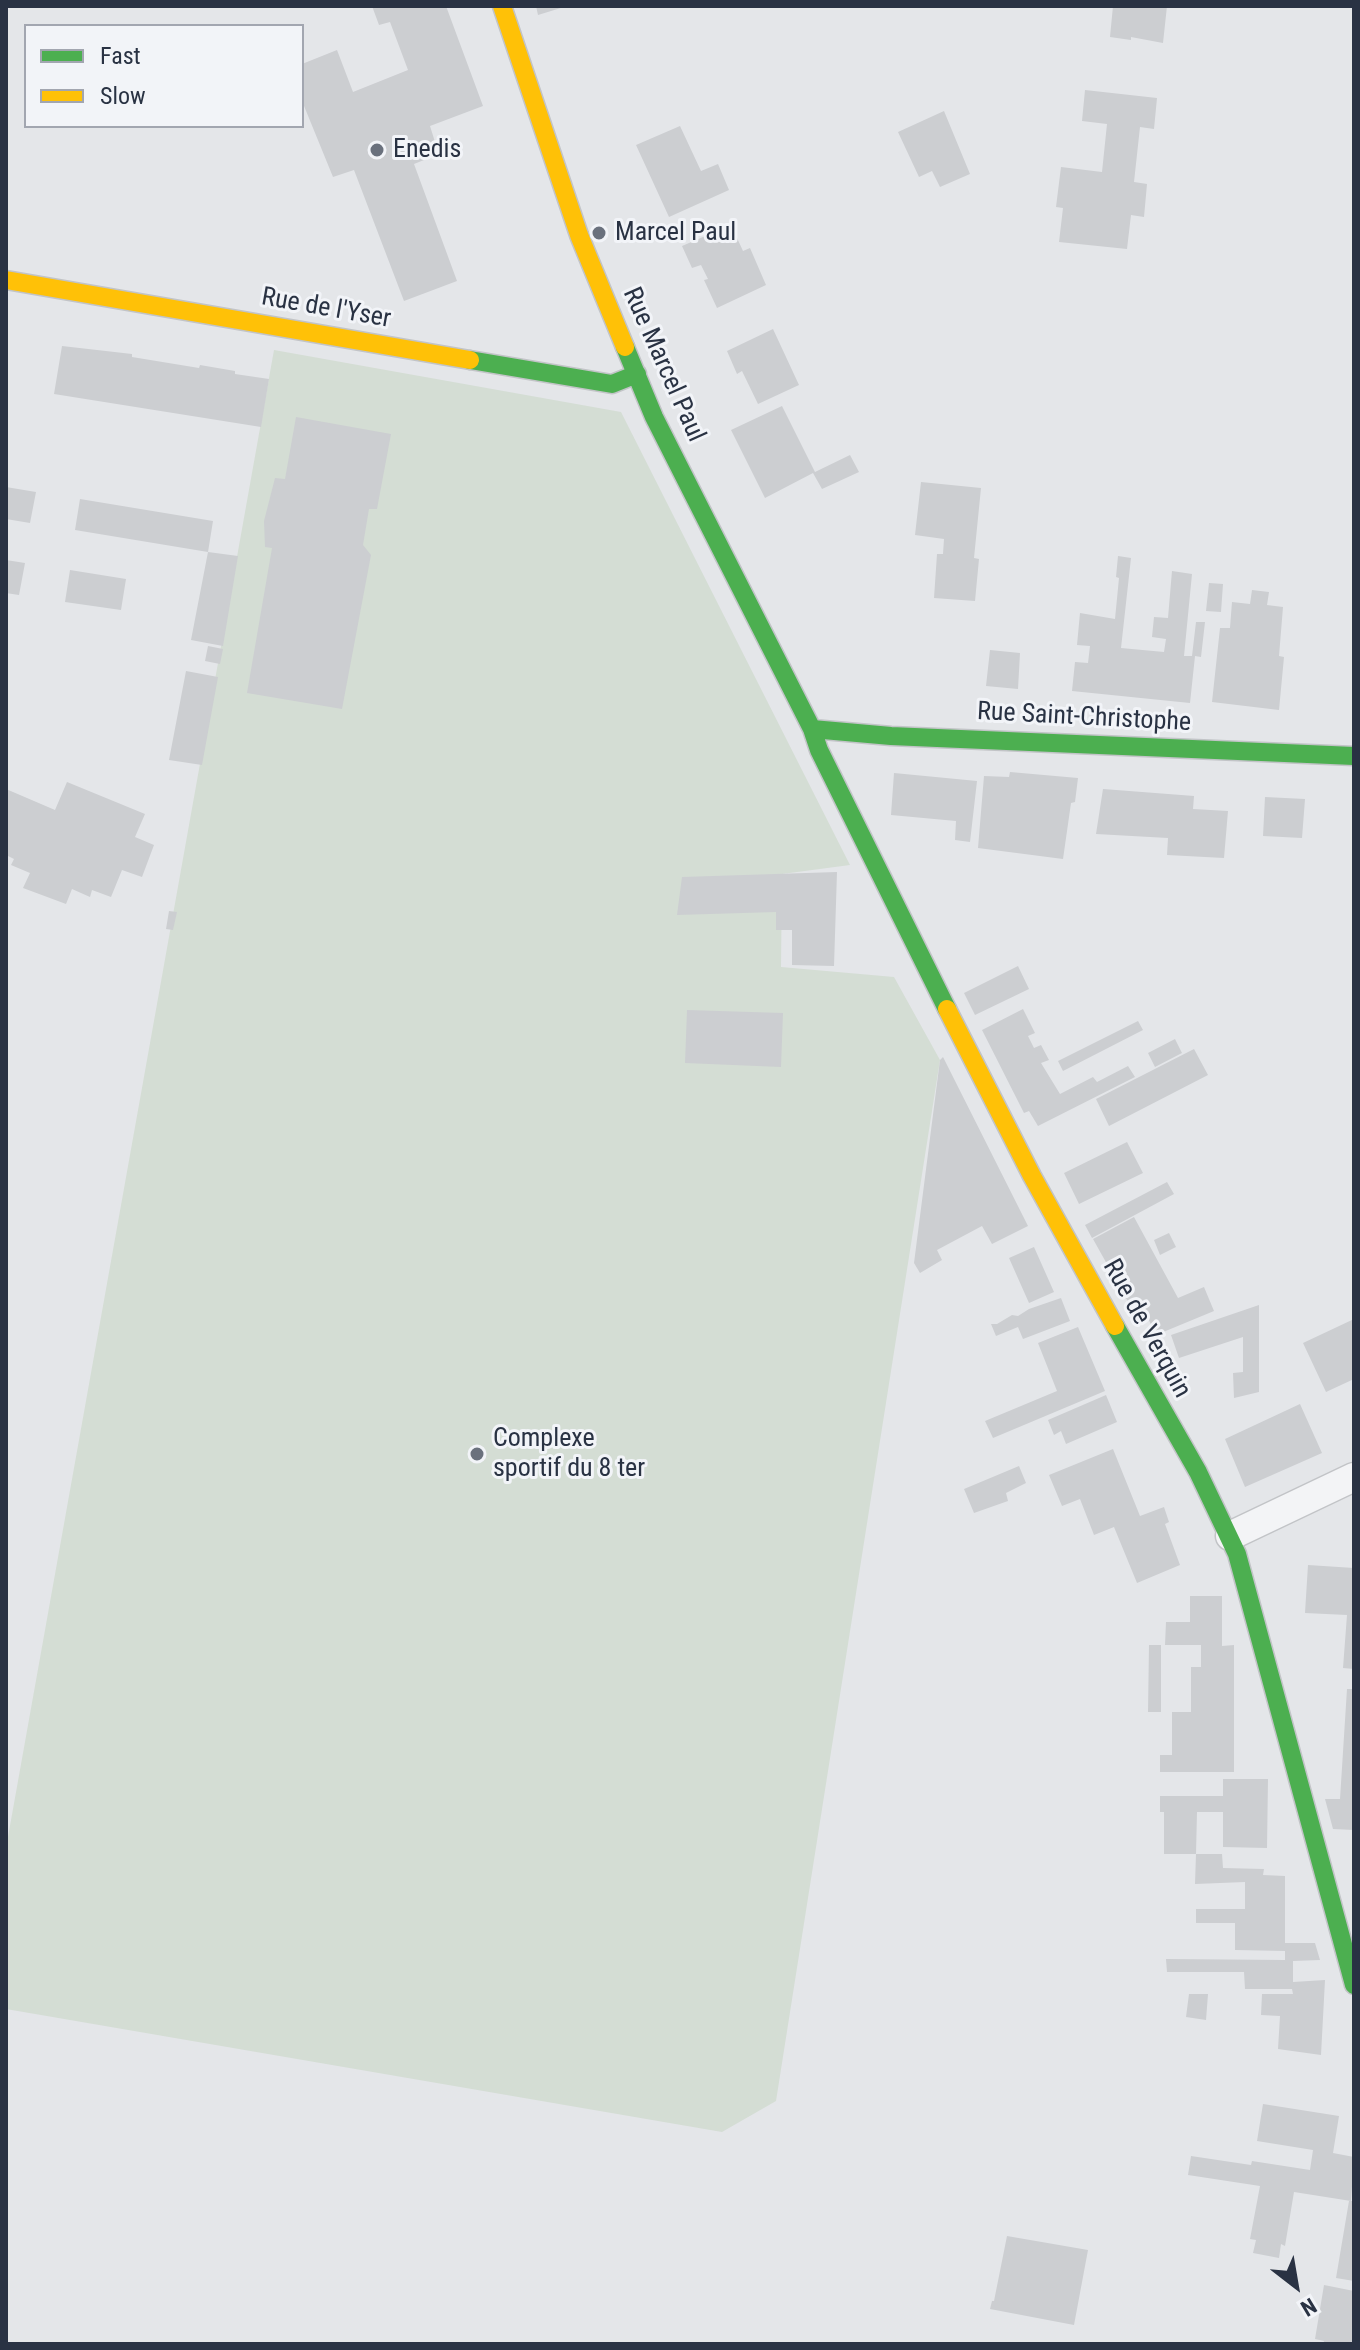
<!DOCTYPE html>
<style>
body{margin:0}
#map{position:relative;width:1360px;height:2350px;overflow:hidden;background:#e4e6e9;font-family:"Roboto Condensed",sans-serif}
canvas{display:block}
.frame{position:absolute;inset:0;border:8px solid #293243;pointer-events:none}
.legend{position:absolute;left:24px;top:24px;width:280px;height:104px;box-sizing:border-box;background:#f2f4f8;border:2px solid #a2a6b0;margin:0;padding:10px 14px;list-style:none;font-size:24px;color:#293243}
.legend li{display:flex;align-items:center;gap:16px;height:40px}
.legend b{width:40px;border:2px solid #a2a6b0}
.north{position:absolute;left:1256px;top:2246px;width:80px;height:80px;-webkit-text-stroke:6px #f2f4f8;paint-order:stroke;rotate:149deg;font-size:22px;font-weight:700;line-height:32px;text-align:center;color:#293243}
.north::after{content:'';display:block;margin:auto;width:28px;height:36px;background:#293243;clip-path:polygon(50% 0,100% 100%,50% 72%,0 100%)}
</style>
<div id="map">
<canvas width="1360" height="2350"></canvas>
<div class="frame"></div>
<ul class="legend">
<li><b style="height:10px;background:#4caf50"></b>Fast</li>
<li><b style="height:10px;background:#ffc107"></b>Slow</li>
</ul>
<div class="north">N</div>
</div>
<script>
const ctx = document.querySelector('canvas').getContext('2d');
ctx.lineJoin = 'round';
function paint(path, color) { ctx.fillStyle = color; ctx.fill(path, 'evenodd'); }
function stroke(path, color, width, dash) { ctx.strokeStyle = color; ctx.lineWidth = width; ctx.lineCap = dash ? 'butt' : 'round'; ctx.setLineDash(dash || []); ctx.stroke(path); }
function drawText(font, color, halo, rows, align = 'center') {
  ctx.font = font + ' "Roboto Condensed",sans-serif'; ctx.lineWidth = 6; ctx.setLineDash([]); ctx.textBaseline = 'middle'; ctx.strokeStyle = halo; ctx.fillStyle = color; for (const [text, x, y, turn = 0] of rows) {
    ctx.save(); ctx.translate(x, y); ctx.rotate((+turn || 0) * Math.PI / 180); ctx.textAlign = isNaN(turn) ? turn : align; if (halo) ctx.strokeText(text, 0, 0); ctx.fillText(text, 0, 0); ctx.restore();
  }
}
paint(new Path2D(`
 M274 350 621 412 850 865 782 874 781 967 894 977 940 1060 776 2101 722 2132 6 2009V1848Z`), '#d4ddd4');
paint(new Path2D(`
 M372 6H446L483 106 430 126 435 142 429 158 414 164 457 281 404 301 354 170 333 177 302 101V64L337 50 353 92 408 70 390 22 379 25Z
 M536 6H564V7L538 15Z
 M1113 6H1167L1163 43 1131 37V40L1110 37Z
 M1085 90 1157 98 1154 129 1140 127 1134 182 1147 184 1144 217 1131 215 1127 249 1059 242 1063 208 1056 207 1061 167 1102 172 1107 124 1082 121Z
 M944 111 970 174 940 187 932 171 919 177 898 132Z
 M680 126 701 171 718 164 729 190 669 217 636 145Z
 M731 225 743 251 750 248 766 285 717 308 704 280 708 279 701 265 692 268 682 246Z
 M773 329 799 385 758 404 742 371 737 374 727 351Z
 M62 346 132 354V357L199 368 200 365 235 371V374L269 379 261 427 54 394Z
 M782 406 815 472 850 455 859 472 822 489 813 473 765 498 731 430Z
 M296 417 391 434 377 509H369L363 545 371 555 342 709 247 693 272 548 265 547 264 521 275 478 285 479Z
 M921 482 981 488 974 558 979 559 975 601 934 598 937 554H943L944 539 915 535Z
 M6 487 36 492 30 523 6 519Z
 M80 499 213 521 208 552 75 530Z
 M208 552 238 556 223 646 191 640Z
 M1118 556 1131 558 1121 648 1164 652 1166 639 1152 637 1154 617 1168 618 1172 571 1192 574 1184 656H1192L1196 622H1205L1201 657 1195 656 1190 703 1072 691 1075 662 1088 663 1090 646 1077 645 1080 613 1115 619 1119 578 1116 577Z
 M6 560 25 563 19 595 6 593Z
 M70 570 126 579 121 610 65 602Z
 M1209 583 1223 584 1221 612 1206 611Z
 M1252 590 1269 592 1267 605 1283 607 1279 656 1284 657 1279 710 1212 702 1220 628H1230L1232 602 1250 604Z
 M208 646 223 649 220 664 205 661Z
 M990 650 1020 653 1018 689 986 686Z
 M186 671 218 677 202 765 169 760Z
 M1010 772 1078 778 1075 802 1071 803 1063 859 978 848 984 776 1009 777Z
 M894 773 977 781 970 842 955 840 956 821 891 815Z
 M67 782 145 814 135 837 154 845 142 877 122 870 111 897 92 890 90 897 72 889 66 904 23 888 30 873 11 865 14 859 6 855V789L55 810Z
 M1103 789 1194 796 1193 809 1228 811 1224 858 1167 855 1168 838 1096 834Z
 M1265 797 1305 799 1302 838 1263 836Z
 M837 872 834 966 792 965V930H776V912L677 915 682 877Z
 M169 911 177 912 173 930 166 929Z
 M1018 966 1029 989 975 1015 964 993Z
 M1023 1009 1035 1033 1028 1036 1034 1048 1041 1045 1049 1060 1041 1063 1060 1094 1093 1077 1097 1082 1128 1066 1135 1077 1038 1126 1029 1111 1024 1113 982 1030Z
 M687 1010 783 1013 781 1067 685 1063Z
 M1138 1021 1143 1030 1063 1071 1058 1061Z
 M1175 1039 1182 1053 1155 1067 1148 1053Z
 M1194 1049 1208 1075 1109 1126 1096 1099Z
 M943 1057 1028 1226 992 1244 982 1226 937 1250 942 1260 920 1273 914 1263 940 1060Z
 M1127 1142 1143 1173 1079 1204 1064 1173Z
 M1167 1182 1174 1194 1092 1238 1085 1225Z
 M1134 1217 1178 1298 1204 1287 1214 1311 1156 1335 1145 1312 1136 1316 1093 1239Z
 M1169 1233 1176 1247 1160 1255 1154 1240Z
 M1034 1247 1054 1292 1029 1303 1009 1258Z
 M1061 1298 1070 1321 1023 1339 1018 1327 996 1336 991 1324H997L1012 1315 1018 1316 1029 1309Z
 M1259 1305V1392L1234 1398 1233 1373 1243 1372V1337L1179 1358 1171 1335Z
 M1354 1319V1379L1326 1392 1303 1343Z
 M1078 1327 1105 1391 993 1438 985 1421 1057 1391 1038 1343Z
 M1106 1395 1117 1422 1066 1444 1061 1431 1054 1435 1048 1420Z
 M1300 1404 1322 1453 1245 1487 1225 1439Z
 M1113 1449 1140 1516 1164 1507 1169 1522 1165 1524 1180 1565 1137 1583 1114 1527 1094 1535 1080 1499 1062 1506 1049 1475Z
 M1019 1466 1026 1483 1006 1493 1008 1501 974 1513 964 1489Z
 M1308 1565 1354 1568V1669L1343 1668 1347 1615 1305 1613Z
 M1190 1596H1222V1646L1234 1645V1772H1160V1755H1172V1712H1191V1667H1201V1645H1165L1166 1622H1190Z
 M1149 1645H1161V1712H1148Z
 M1347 1689H1354V1830L1333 1829 1325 1799H1340Z
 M1223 1779H1268L1267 1848 1223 1847V1812H1197L1196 1854H1164V1812H1160V1796H1223Z
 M1196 1854H1222L1223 1868 1264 1869 1263 1875 1285 1876V1943H1315L1320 1960 1293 1961V1982L1325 1980 1321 2055 1278 2049 1280 2016 1261 2015 1262 1994H1293L1292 1989H1245L1244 1972H1167L1166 1959 1285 1960V1951L1235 1950V1923H1196V1909H1245V1882L1195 1884Z
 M1189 1994H1208L1206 2020 1186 2017Z
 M1263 2104 1339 2116 1333 2153 1354 2157 1351 2201 1294 2192 1285 2246 1281 2244 1279 2258 1253 2253 1256 2240 1250 2239 1260 2186 1188 2175 1191 2156 1251 2165 1252 2161 1310 2170 1313 2150 1257 2141Z
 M1349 2201H1354V2281L1336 2278Z
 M1007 2236 1088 2250 1074 2325 990 2309 992 2301H994Z
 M1324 2285 1354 2291V2344H1323L1324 2341 1315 2339Z`), '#ccced1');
const street = new Path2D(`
 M1230 1536 1354 1477`);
const fast = new Path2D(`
 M625 347 654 417 812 729 819 750 947 1009
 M470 360 612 384 637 374
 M812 729 891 736 1354 756
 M1115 1326 1198 1472 1237 1554 1354 1985`);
const slow = new Path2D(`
 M502 6 579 235 625 347
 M6 280 470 360
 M947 1009 1032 1176 1115 1326`);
stroke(street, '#c2c4c7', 31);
stroke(fast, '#c2c4c7', 21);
stroke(slow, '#c2c4c7', 21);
stroke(street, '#f3f4f6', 28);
stroke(fast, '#4caf50', 18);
stroke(slow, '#ffc107', 18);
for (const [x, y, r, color] of [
 [377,150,8,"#6a717d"],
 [599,233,8,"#6a717d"],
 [477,1454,8,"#6a717d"]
]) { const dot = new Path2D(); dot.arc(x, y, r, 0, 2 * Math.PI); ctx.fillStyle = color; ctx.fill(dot); stroke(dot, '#f2f4f8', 3); }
drawText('26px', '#293243', '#f2f4f8', [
 ["Enedis",393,150],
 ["Marcel Paul",615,233],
 ["Complexe",493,1439],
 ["sportif du 8 ter",493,1469]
], 'left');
drawText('26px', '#293243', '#f2f4f8', [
 ["Rue de l'Yser",326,309,10],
 ["Rue Marcel Paul",663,365,66],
 ["Rue Saint-Christophe",1084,718,3],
 ["Rue de Verquin",1146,1329,61]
]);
</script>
